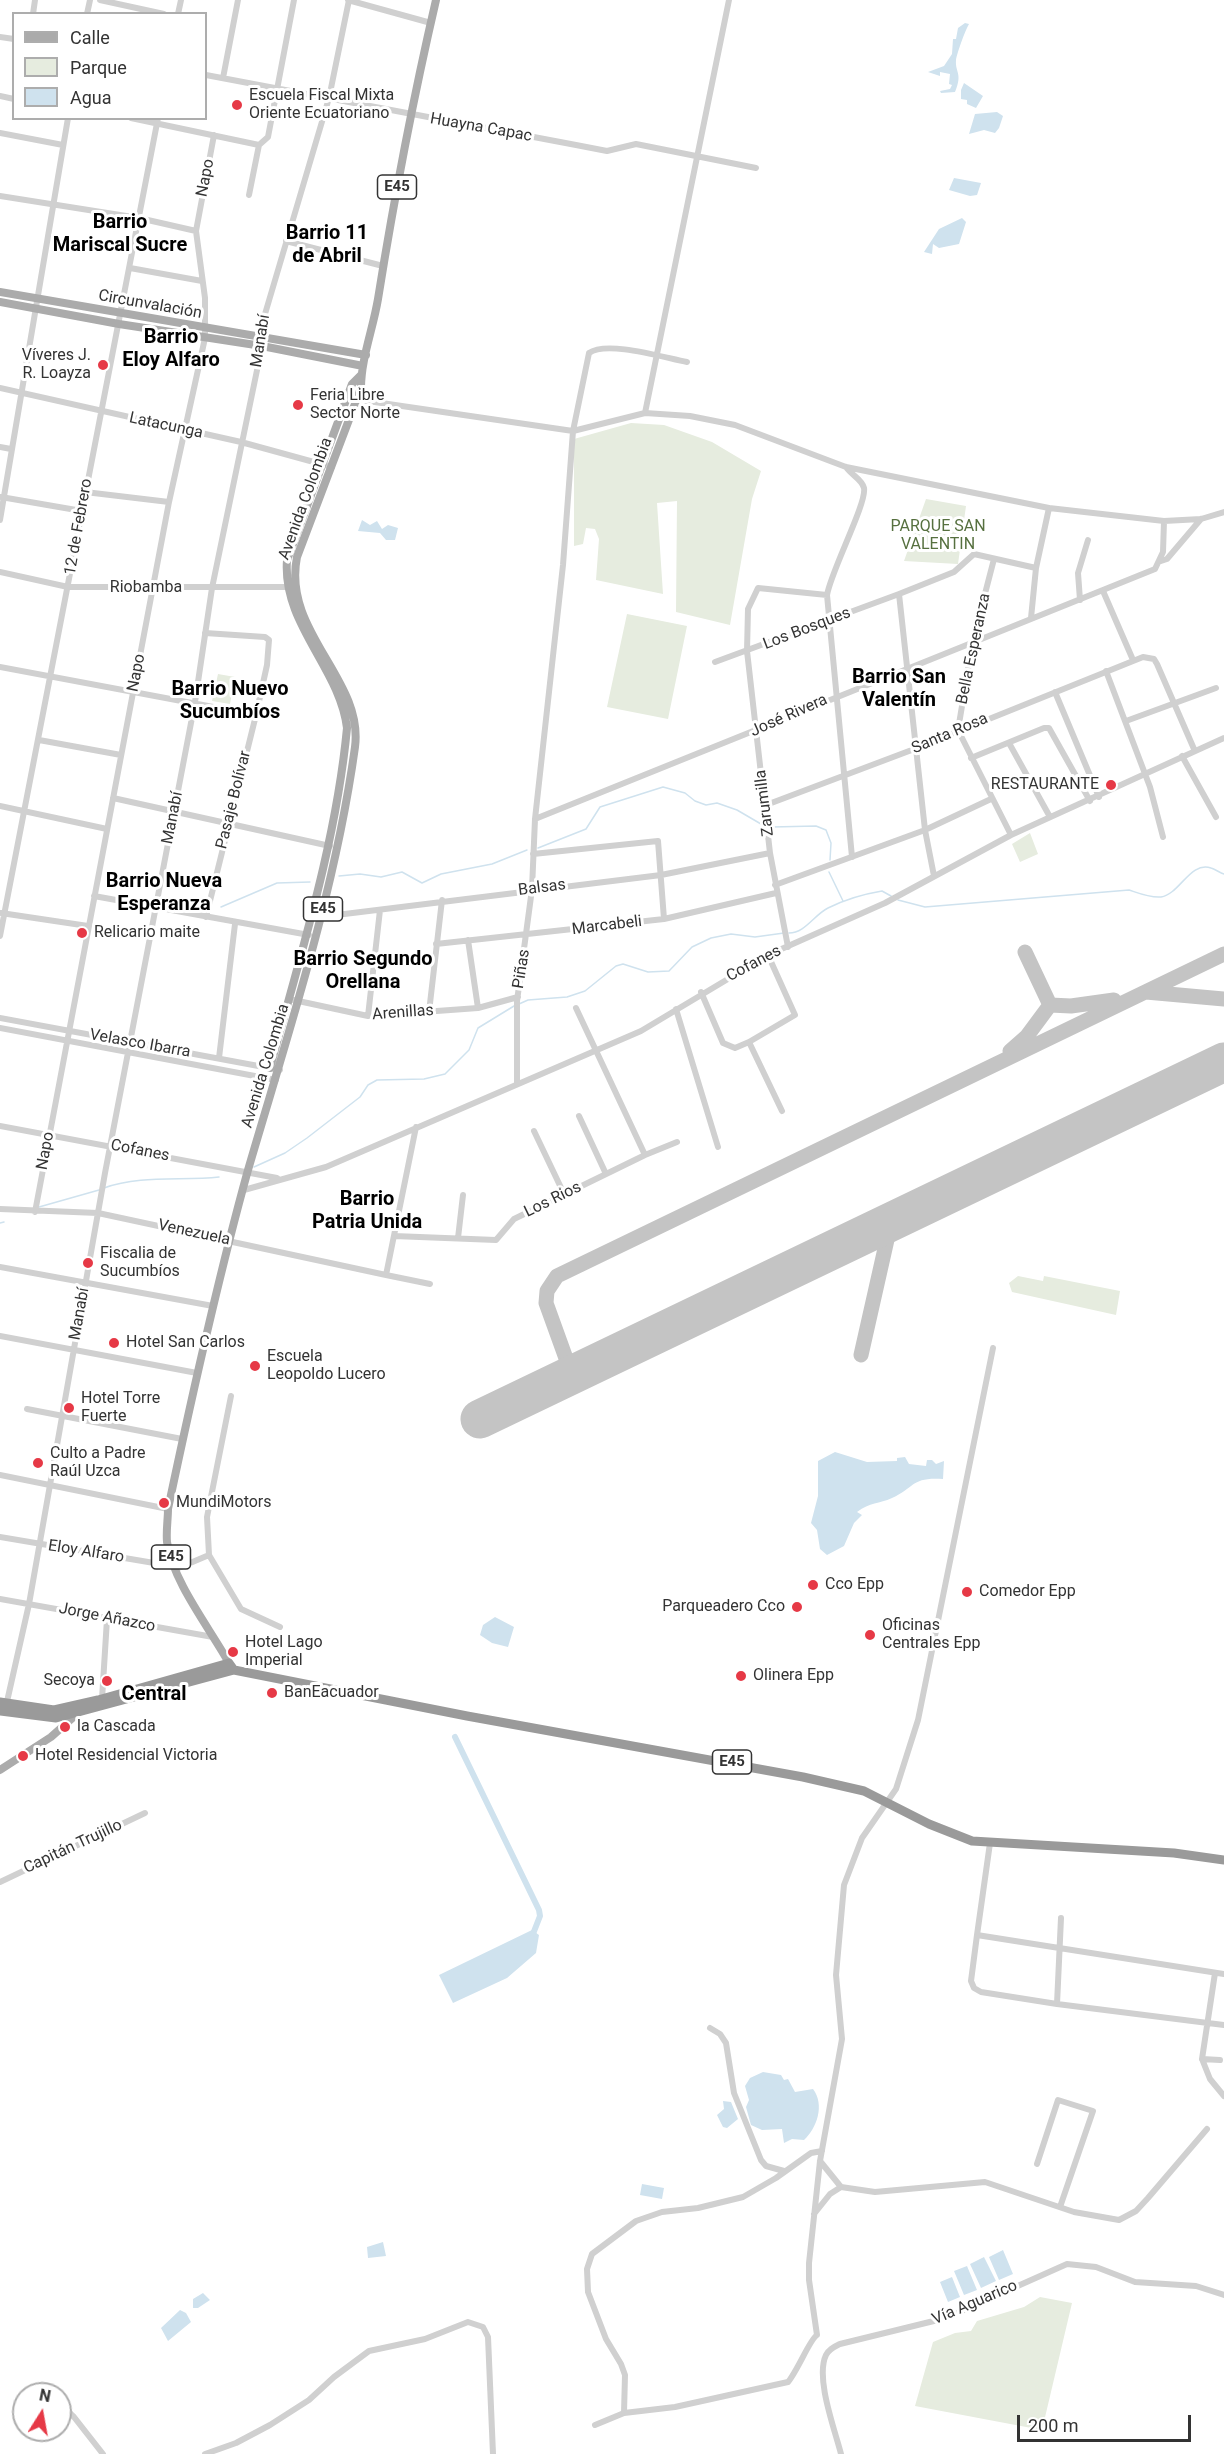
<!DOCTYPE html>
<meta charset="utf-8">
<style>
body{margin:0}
#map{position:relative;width:1224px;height:2454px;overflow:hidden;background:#fff;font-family:Roboto,sans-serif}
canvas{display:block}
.legend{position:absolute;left:12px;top:12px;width:195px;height:108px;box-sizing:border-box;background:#fff;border:2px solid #adadad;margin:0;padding:8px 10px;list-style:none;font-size:18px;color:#333}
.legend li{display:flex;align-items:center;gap:12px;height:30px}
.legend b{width:30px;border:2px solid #adadad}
.north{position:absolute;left:12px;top:2382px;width:60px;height:60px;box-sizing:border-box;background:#fff;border:2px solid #adadad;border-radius:50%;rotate:11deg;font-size:16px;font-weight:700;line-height:24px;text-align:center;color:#333}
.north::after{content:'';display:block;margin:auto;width:21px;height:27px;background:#e63946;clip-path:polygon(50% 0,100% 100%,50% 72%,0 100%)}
.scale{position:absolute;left:1017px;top:2415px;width:174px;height:27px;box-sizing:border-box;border:3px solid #333;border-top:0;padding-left:8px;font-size:18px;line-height:21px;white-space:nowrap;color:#333;-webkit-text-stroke:4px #fff;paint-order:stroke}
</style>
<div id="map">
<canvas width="1224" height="2454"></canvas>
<ul class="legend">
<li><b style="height:8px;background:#ababab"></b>Calle</li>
<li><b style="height:16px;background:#e6ecdf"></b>Parque</li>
<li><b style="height:16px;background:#cfe2ee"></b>Agua</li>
</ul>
<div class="north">N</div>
<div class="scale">200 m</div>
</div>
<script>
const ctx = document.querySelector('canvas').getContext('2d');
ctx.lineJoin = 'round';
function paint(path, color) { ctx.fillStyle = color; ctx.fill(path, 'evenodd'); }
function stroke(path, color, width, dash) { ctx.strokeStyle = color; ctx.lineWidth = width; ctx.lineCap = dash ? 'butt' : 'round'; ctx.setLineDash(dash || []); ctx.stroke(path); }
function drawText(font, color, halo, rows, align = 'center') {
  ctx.font = font + ' Roboto,sans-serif'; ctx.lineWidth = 6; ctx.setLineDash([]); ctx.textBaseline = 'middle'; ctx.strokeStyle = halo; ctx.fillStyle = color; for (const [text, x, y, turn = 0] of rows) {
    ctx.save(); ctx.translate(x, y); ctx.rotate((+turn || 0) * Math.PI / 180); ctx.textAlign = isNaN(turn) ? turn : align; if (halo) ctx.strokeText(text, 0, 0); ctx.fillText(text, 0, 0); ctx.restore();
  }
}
paint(new Path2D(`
 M631 423 664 425 712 442 761 471 752 499 730 625 676 612 677 501 657 503 663 594 596 580 599 539 595 529 586 528 583 544 574 546V439Z
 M926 499 966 506 958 564 904 561Z
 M627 614 687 626 668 719 607 707Z
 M218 674 235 677 230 704 212 701Z
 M1030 833 1038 854 1020 862 1012 844Z
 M1018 1276 1043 1281 1044 1276 1120 1291 1116 1315 1012 1292 1009 1283Z
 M1040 2297 1072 2303 1042 2430 915 2406 933 2342 955 2333 971 2331 977 2321 1024 2307Z`), '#e6ecdf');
paint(new Path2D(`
 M965 23 969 24C965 31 957 53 956 60 955 73 963 73 955 92L941 93 940 91 950 89 952 85 949 84 950 74 940 72V76L928 72 944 66 952 54 953 39H956L958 28Z
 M964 83 983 96 976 108 967 104V100L961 99V90Z
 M997 112 1003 116 999 128 995 133 984 130 969 134 975 114Z
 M954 178 981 183 977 195 970 196 949 190Z
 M962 218 966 222 959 244 939 248 933 244 932 254 924 252 939 229Z
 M362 520 370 525 377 521 382 529 388 525 398 528 395 540H386L380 533 358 531Z
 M835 1452 867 1462 897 1461V1458L905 1457 909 1464 926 1466 927 1460H932L936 1464 944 1461 943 1479C911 1477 916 1487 892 1498 879 1504 870 1502 857 1512L862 1515 854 1523 844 1546 827 1555 820 1549 817 1530 811 1523 818 1496V1461Z
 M495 1617 514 1627 508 1647 492 1643 480 1635 483 1625Z
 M532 1930 539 1935 536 1953 507 1978 453 2003 439 1975Z
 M763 2072 781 2075 784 2080 788 2079 795 2092 813 2089C825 2105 817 2128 804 2140L792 2139 784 2143 782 2129 762 2130 751 2125 746 2107 749 2100 745 2086 750 2078Z
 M723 2101 731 2102 738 2119 727 2128 723 2127 717 2115 724 2109Z
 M642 2184 664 2188 662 2199 640 2195Z
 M383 2242 386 2256 368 2258 367 2247Z
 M1003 2250 1013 2274 999 2280 989 2257Z
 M984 2257 996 2281 981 2288 970 2264Z
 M967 2266 977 2290 964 2295 954 2271Z
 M952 2277 960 2297 948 2302 940 2282Z
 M203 2293 210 2300 198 2308H193V2299Z
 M180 2310 186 2313 191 2322 168 2341 161 2328Z`), '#cfe2ee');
stroke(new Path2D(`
 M772 827 816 826 826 830 831 843 830 860
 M538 848 586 829 600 807 663 787 685 793 695 801 706 805 717 803 737 810 761 824
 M829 872 843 901
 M339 876 360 874 381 877 402 872 422 883 441 874 492 864 527 850
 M898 900 925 907 1129 890C1138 893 1150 898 1161 897 1180 894 1190 861 1211 868 1215 869 1220 873 1224 874
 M221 907 277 883 310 882
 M789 933C805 933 814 915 828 908 844 900 864 894 882 891L891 896
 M519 1004 528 1000 567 997 585 991 616 966 623 964 648 972 669 971 692 947 711 938 731 934 755 937 784 933
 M254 1167 285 1153 307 1138 360 1097 368 1085 377 1080 424 1079 445 1074 469 1050 478 1028 514 1006
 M104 1188C140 1175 181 1181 219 1177
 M39 1207 99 1190
 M0 1223 4 1222`), '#cfe2ee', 1.5);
stroke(new Path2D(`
 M455 1737 539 1910 540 1916 533 1934`), '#cfe2ee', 6);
stroke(new Path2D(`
 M1025 952 1050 1005
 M1146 992 1224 999
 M1010 1051 1027 1036 1050 1005 1071 1006 1114 1000
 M861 1355 891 1222
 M572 1375 546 1303 547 1291 557 1276 1224 954`), '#c4c4c4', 15);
stroke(new Path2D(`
 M480 1419 1224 1062`), '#c4c4c4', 39);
stroke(new Path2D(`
 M100 0 164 14
 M348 0 431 23
 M33 14 35 0
 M87 14 90 0
 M178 14 181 0
 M0 37 14 39
 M206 75 576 145 607 151 636 144 756 168
 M223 78 238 0
 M0 96 14 99
 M131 118 259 145
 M0 133 63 145
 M249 195 259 145 268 137 294 0
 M0 196 139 218 196 231
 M286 241 383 266
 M130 268 202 281
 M0 388 241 442 332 467
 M354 399 573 431 645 413 690 416 735 425 846 467 1049 508 1164 521 1201 519 1224 512
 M645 413 729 0
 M0 447 11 449
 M846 467C851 475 862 479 864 488 867 503 831 571 827 595L852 857
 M85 492 169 502
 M1 497 82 511
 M0 520 68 118
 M994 559 973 640 958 730 1011 835
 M1161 561 1167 559 1201 519
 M0 572 68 587H292
 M1103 591 1133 660
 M1080 600 1078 573 1088 540
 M1031 618 1036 568 1049 508
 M205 633 265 637 269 640 267 665 256 715 206 917
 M715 662 899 594
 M0 667 256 715
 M1106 671 1150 787 1163 837
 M1055 692 1099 797
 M1126 721 1216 688
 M39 740 121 755
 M1009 743 1050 817
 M1182 756 1216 817
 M971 758 1044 728H1049L1090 801
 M113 798 330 846
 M766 805 917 748 1143 657 1154 659 1157 664 1194 749
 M0 806 107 829
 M535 819 1155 569 1163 552 1164 521
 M533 854 658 841 664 919
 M934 876 925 830 899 594 954 572 974 554 1036 568
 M775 885 925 830 991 799
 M94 896 309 935
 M1 913 88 926
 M312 918 661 875 770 853
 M0 936 158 118
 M468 940 478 1008
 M436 944 664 919 776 893
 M788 947 770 853 747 651 748 609 758 588 827 595
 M768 955 795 1015 749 1042 782 1111
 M701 992 723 1043 735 1048 749 1042
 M289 999 368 1016 478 1008 518 997
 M576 1008 645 1155
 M676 1009 718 1147
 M429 1012 442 900
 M368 1016 380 910
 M0 1018 280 1070
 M0 1028 276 1080
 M219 1058 235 924
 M517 1084V1001L532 889 535 819 563 565 573 431 589 353C607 340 665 358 687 362
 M579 1116 606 1174
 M0 1126 277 1178
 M416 1127 386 1275 430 1284
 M534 1131 564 1194
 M244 1190 326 1167 641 1031 768 955 885 903 1011 835 1224 738
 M0 1209 98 1213 386 1275
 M35 1212 169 502 205 338V298L196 231 214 135
 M394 1236 496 1240 514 1219 645 1155 677 1142
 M458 1238 463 1195
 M0 1267 213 1306
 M0 1336 197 1373
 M231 1396 207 1517 209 1555 241 1609 280 1627
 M27 1409 182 1439
 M0 1475 168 1509
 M0 1537 160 1564 172 1560
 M176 1569 209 1555
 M0 1599 213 1637
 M102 1699 107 1619
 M6 1706 29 1604 105 1173 195 702 212 588 262 346 265 314 329 98 349 0
 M990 1843 977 1935 1224 1974
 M0 1882 145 1813
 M1061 1918 1057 2004 1224 2025
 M977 1935 971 1981 974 1988 981 1992 1057 2004
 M1215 1973 1202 2059 1210 2079 1224 2096
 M710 2028 720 2034 726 2043 734 2093 761 2160 766 2166 784 2171
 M1202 2059 1220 2060
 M822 2151 811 2153 776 2178 743 2197 698 2208 662 2212 636 2221 592 2254 587 2269 588 2292 606 2339 621 2364 625 2375 624 2413 675 2407 788 2382C798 2370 810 2339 817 2335L809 2280V2263L820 2161 842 2039 836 1975 844 1885 862 1838 896 1789 918 1720 993 1348
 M820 2161 841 2187 875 2192 985 2182 1074 2212 1119 2220 1136 2211 1148 2198 1207 2129
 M1037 2164 1058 2100 1093 2111 1060 2207
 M814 2214 830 2194 841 2187
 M60 2404 74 2417 103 2454
 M595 2425 624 2413
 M205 2454 236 2443 270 2425 309 2400 334 2377 369 2351 425 2339 468 2322 483 2327 488 2337 493 2454
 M841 2454C835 2430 815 2378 826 2355 829 2349 834 2347 840 2344L946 2318 1067 2264 1096 2267 1135 2282 1196 2286 1224 2295`), '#d0d0d0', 6);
stroke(new Path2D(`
 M0 292 366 355
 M0 302 119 324 262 346 363 366
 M270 1068C300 956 336 844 347 728 340 668 282 624 287 560L352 384 361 375
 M229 1663C209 1627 173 1582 167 1542 166 1531 168 1519 168 1509 192 1395 217 1282 248 1170 289 1030 335 892 355 747 364 679 282 632 297 557L361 388C361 359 373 329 378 299 394 199 413 99 436 0
 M0 1770 51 1737 78 1713`), '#ababab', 8);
stroke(new Path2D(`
 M0 1702 54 1710 98 1700 229 1663 234 1670
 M0 1711 56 1718 234 1670 467 1716 803 1777 864 1791 929 1824 972 1841 1174 1853 1224 1860`), '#9a9a9a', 9);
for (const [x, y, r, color] of [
 [237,105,6,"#e63946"],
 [103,365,6,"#e63946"],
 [298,405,6,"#e63946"],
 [1111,785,6,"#e63946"],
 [82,933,6,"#e63946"],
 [88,1263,6,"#e63946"],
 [114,1343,6,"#e63946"],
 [255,1366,6,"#e63946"],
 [69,1408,6,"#e63946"],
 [38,1463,6,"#e63946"],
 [164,1503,6,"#e63946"],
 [813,1585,6,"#e63946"],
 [967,1592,6,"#e63946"],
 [797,1607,6,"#e63946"],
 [870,1635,6,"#e63946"],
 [233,1652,6,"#e63946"],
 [741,1676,6,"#e63946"],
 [107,1681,6,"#e63946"],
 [272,1693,6,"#e63946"],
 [65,1727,6,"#e63946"],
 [23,1756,6,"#e63946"]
]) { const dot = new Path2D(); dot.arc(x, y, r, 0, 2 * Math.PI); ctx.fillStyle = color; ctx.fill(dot); stroke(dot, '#fff', 2); }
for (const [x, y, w] of [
 [397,187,39],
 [323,909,39],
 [171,1557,39],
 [732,1762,39]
]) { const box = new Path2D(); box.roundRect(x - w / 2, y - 12, w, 24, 4.5); ctx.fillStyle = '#fff'; ctx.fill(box); stroke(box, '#333', 1.5); }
drawText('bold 15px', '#333', null, [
 ["E45",397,187],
 ["E45",323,909],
 ["E45",171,1557],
 ["E45",732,1762]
]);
drawText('16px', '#333', '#fff', [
 ["Escuela Fiscal Mixta",249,96],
 ["Oriente Ecuatoriano",249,114],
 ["Víveres J.",91,356,"right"],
 ["R. Loayza",91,374,"right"],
 ["Feria Libre",310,396],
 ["Sector Norte",310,414],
 ["RESTAURANTE",1099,785,"right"],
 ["Relicario maite",94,933],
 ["Fiscalia de",100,1254],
 ["Sucumbíos",100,1272],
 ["Hotel San Carlos",126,1343],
 ["Escuela",267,1357],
 ["Leopoldo Lucero",267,1375],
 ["Hotel Torre",81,1399],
 ["Fuerte",81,1417],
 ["Culto a Padre",50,1454],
 ["Raúl Uzca",50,1472],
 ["MundiMotors",176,1503],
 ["Cco Epp",825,1585],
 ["Comedor Epp",979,1592],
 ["Parqueadero Cco",785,1607,"right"],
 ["Oficinas",882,1626],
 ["Centrales Epp",882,1644],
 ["Hotel Lago",245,1643],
 ["Imperial",245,1661],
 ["Olinera Epp",753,1676],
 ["Secoya",95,1681,"right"],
 ["BanEacuador",284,1693],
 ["la Cascada",77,1727],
 ["Hotel Residencial Victoria",35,1756]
], 'left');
drawText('16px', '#333', '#fff', [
 ["Huayna Capac",481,128,10],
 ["Napo",206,178,-79],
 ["Circunvalación",150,305,10],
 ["Manabí",261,341,-81],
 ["Latacunga",166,426,12],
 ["Avenida Colombia",306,499,-70],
 ["12 de Febrero",79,527,-80],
 ["Riobamba",146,588],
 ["Los Bosques",807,629,-21],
 ["Bella Esperanza",974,649,-78],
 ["Napo",137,673,-79],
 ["José Rivera",789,716,-24],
 ["Santa Rosa",950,734,-23],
 ["Pasaje Bolívar",234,800,-76],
 ["Zarumilla",765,803,-97],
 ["Manabí",173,818,-79],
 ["Balsas",542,888,-7],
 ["Marcabeli",607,926,-7],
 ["Cofanes",754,964,-28],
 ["Piñas",522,969,-81],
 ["Arenillas",403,1013,-4],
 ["Velasco Ibarra",140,1044,10],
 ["Avenida Colombia",266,1066,-73],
 ["Napo",46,1151,-80],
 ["Cofanes",140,1151,11],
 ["Los Rios",553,1200,-26],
 ["Venezuela",194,1233,12],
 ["Manabí",80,1314,-80],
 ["Eloy Alfaro",86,1552,9],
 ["Jorge Añazco",107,1618,11],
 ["Capitán Trujillo",73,1847,-25],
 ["Vía Aguarico",975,2303,-23]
]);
drawText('16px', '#56703f', '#fff', [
 ["PARQUE SAN",938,527],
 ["VALENTIN",938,545]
]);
drawText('bold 20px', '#000', '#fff', [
 ["Barrio",120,223],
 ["Mariscal Sucre",120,246],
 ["Barrio 11",327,234],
 ["de Abril",327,257],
 ["Barrio",171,338],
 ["Eloy Alfaro",171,361],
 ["Barrio San",899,678],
 ["Valentín",899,701],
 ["Barrio Nuevo",230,690],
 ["Sucumbíos",230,713],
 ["Barrio Nueva",164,882],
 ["Esperanza",164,905],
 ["Barrio Segundo",363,960],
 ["Orellana",363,983],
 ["Barrio",367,1200],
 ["Patria Unida",367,1223],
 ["Central",154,1695]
]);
</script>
